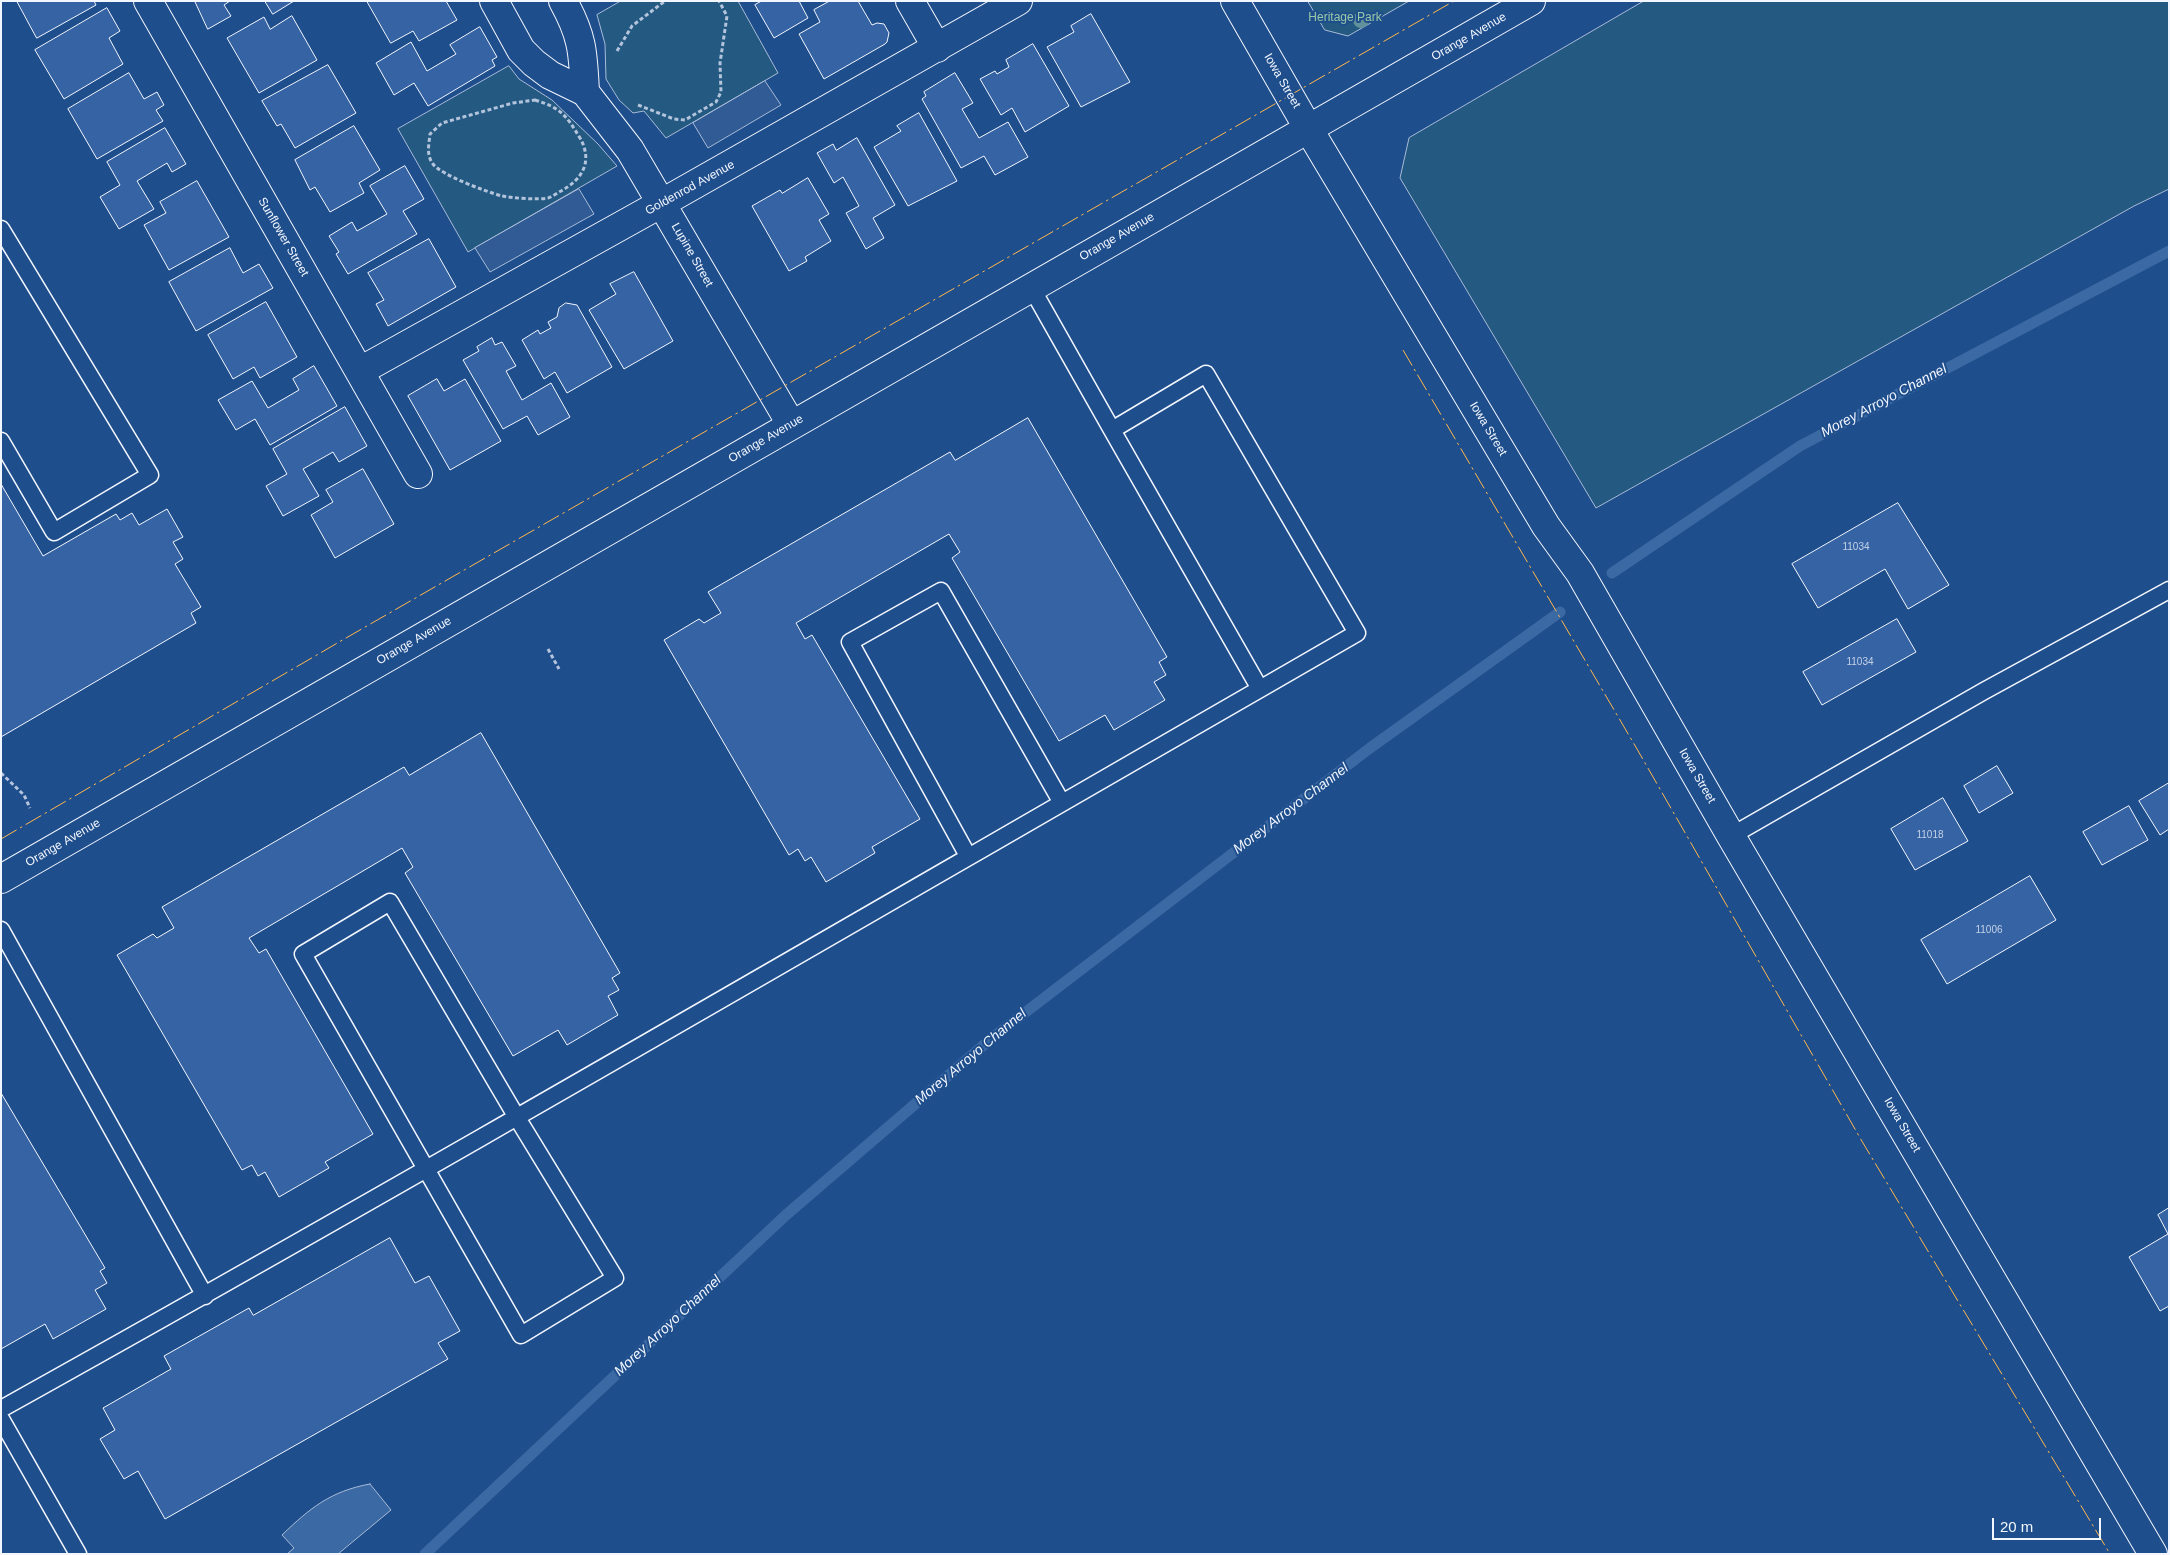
<!DOCTYPE html>
<style>
body{margin:0}
#map{position:relative;width:2170px;height:1555px;overflow:hidden;background:#1f4e8c;font-family:Arial,sans-serif}
canvas{display:block}
.frame{position:absolute;inset:0;border:2px solid #f2f6ff;pointer-events:none}
.scale{position:absolute;left:1992px;top:1518px;width:109px;height:22px;box-sizing:border-box;border:2px solid #f2f6ff;border-top:0;padding-left:6px;font-size:15px;line-height:18px;white-space:nowrap;color:#f2f6ff;-webkit-text-stroke:4px #1f4e8c;paint-order:stroke}
</style>
<div id="map">
<canvas width="2170" height="1555"></canvas>
<div class="frame"></div>
<div class="scale">20 m</div>
</div>
<script>
const ctx = document.querySelector('canvas').getContext('2d');
ctx.lineJoin = 'round';
function paint(path, color) { ctx.fillStyle = color; ctx.fill(path, 'evenodd'); }
function stroke(path, color, width, dash) { ctx.strokeStyle = color; ctx.lineWidth = width; ctx.lineCap = dash ? 'butt' : 'round'; ctx.setLineDash(dash || []); ctx.stroke(path); }
function drawText(font, color, halo, rows, align = 'center') {
  ctx.font = font + ' Arial,sans-serif'; ctx.lineWidth = 4; ctx.setLineDash([]); ctx.textBaseline = 'middle'; ctx.strokeStyle = halo; ctx.fillStyle = color; for (const [text, x, y, turn = 0] of rows) {
    ctx.save(); ctx.translate(x, y); ctx.rotate((+turn || 0) * Math.PI / 180); ctx.textAlign = isNaN(turn) ? turn : align; if (halo) ctx.strokeText(text, 0, 0); ctx.fillText(text, 0, 0); ctx.restore();
  }
}
const green = new Path2D(`
 M621 1H738L778 73 666 138 644 111 633 113 619 100 606 79 605 44 597 15Z
 M1308 1H1409L1348 36 1325 30Z
 M1644 1H2169V189L2134 206 1596 508 1400 178 1409 138Z
 M509 66 519 79 552 100 598 144 617 166 468 252 398 129Z`);
paint(green, '#245a82');
stroke(green, '#a8bbd7', 1);
const parking = new Path2D(`
 M765 81 781 105 708 148 693 123Z
 M579 189 594 214 490 272 475 248Z`);
paint(parking, '#305b95');
stroke(parking, '#a8bbd7', 1);
const water = new Path2D(`
 M370 1484 391 1510 338 1554H287L294 1548 282 1535C310 1508 331 1491 370 1484Z`);
paint(water, '#3b69a3');
stroke(water, '#a8bbd7', 1);
stroke(new Path2D(`
 M1612 573 1800 446 2169 251
 M425 1554 786 1215 992 1038 1370 748 1560 612`), '#3b69a3', 11);
const building = new Path2D(`
 M17 1H94L96 5 37 38Z
 M195 1H230L224 5 231 16 208 29Z
 M265 1H294L273 14Z
 M367 1H446L457 20 419 41 413 31 391 43Z
 M762 1H799L808 18 774 38 755 5Z
 M830 1H858L872 25 877 23 884 24 889 33 887 42 885 44 824 79 799 34 820 22 814 10Z
 M107 8 120 31 109 38 123 64 64 99 35 50Z
 M1091 14 1130 82 1081 107 1047 47 1074 32 1071 26Z
 M292 16 317 60 259 93 227 38 264 17 270 29Z
 M480 27 497 57 492 60 495 66 428 106 414 83 394 95 376 63 411 42 427 71 456 54 450 45Z
 M1033 44 1069 106 1025 132 1012 108 1001 115 980 79 995 71 997 74 1009 67 1006 60Z
 M328 65 356 113 295 148 281 124 277 126 262 101Z
 M129 73 144 99 157 92 164 105 156 110 163 121 97 159 68 109Z
 M955 73 973 103 962 109 979 138 1008 122 1028 157 995 175 984 156 961 168 922 99 926 96 924 92Z
 M919 113 957 181 908 206 874 147 901 131 897 126Z
 M354 126 380 170 359 183 364 193 330 212 315 187 310 190 295 160Z
 M165 128 186 164 172 172 167 163 137 181 154 209 119 229 100 197 120 185 107 162Z
 M857 138 895 205 873 218 884 238 866 249 846 213 859 206 843 177 834 183 817 153 833 144 836 150Z
 M405 166 424 199 403 211 417 234 348 274 336 254 339 252 329 236 352 222 357 231 387 214 370 186Z
 M808 178 829 214 819 220 831 241 805 257 807 261 789 271 752 206 780 190 782 193Z
 M197 181 229 237 169 270 144 225 166 213 160 202Z
 M429 239 456 287 388 326 376 304 384 300 368 273Z
 M230 248 243 273 259 264 273 288 196 331 169 282Z
 M634 272 673 341 624 369 589 310 616 294 610 284Z
 M266 302 297 357 260 378 254 367 233 379 208 335Z
 M566 303 577 305 612 367 567 393 555 372 544 379 522 340 538 330 540 334 551 328 548 322 557 317 559 308Z
 M492 338 495 345 502 342 516 366 506 371 522 400 551 383 570 417 538 435 527 416 503 429 463 360 479 351 477 347Z
 M314 366 337 406 270 445 255 419 236 430 218 400 252 381 268 408 299 390 293 379Z
 M437 379 444 391 465 379 501 441 450 470 408 396Z
 M345 407 367 446 339 462 333 452 303 469 319 496 283 516 266 486 287 474 273 449Z
 M1028 418 1167 657 1159 662 1166 675 1154 682 1165 700 1114 730 1105 715 1059 741 952 558 960 552 949 534 796 623 805 639 812 635 920 819 872 847 875 853 826 882 811 857 805 861 798 849 789 855 664 640 699 619 704 623 721 613 708 592 950 452 955 460Z
 M363 469 394 524 335 558 311 515 333 502 326 490Z
 M1 484 43 556 116 514 120 520 132 513 139 525 167 509 183 537 173 542 183 559 175 564 201 607 191 613 196 623 1 737Z
 M1898 503 1949 585 1908 609 1885 569 1818 608 1792 564Z
 M1897 619 1916 652 1822 705 1803 672Z
 M481 733 620 973 612 978 619 990 608 996 618 1015 567 1045 558 1030 513 1056 405 873 413 867 402 848 249 938 259 953 266 949 373 1134 325 1162 329 1168 279 1197 265 1172 258 1176 252 1165 242 1170 117 955 153 934 157 938 174 928 162 907 404 767 409 775Z
 M1997 766 2013 793 1979 813 1964 786Z
 M2169 783V829L2160 835 2139 801Z
 M1943 798 1968 841 1915 870 1891 829Z
 M2129 806 2148 840 2102 865 2083 832Z
 M2030 876 2056 920 1947 984 1921 940Z
 M1 1093 105 1268 100 1271 107 1283 95 1290 106 1309 53 1339 45 1324 1 1349Z
 M2169 1208V1306L2160 1311 2129 1257 2168 1234 2158 1215Z
 M390 1238 415 1283 429 1276 460 1331 438 1343 448 1359 165 1519 138 1471 124 1479 100 1439 115 1430 103 1408 171 1369 164 1356 249 1308 253 1315Z`);
paint(building, '#3563a3');
stroke(building, '#f2f6ff', 1);
const service = new Path2D(`
 M1 229 150 475 54 532 1 441
 M1031 287 1112 430
 M1731 836 1984 691 2169 590
 M968 856 850 642 941 591 1062 803
 M390 902 516 1116 615 1278 521 1335 303 954Z
 M1 930 205 1296
 M1 1409C423 1174 841 930 1260 689L1357 633 1206 374 1112 430 1260 689
 M1 1419 78 1554`);
const minor = new Path2D(`
 M148 1 418 474
 M494 1 521 50 534 63 550 75 585 92 630 150 791 424
 M563 1C583 37 583 53 585 92
 M910 1 937 48
 M1308 128 1546 526 1580 573 1731 836 2153 1554
 M360 371 662 203 1018 1`);
const tertiary = new Path2D(`
 M1235 1 1308 128
 M1 879 1531 1`);
stroke(service, '#f2f6ff', 19);
stroke(minor, '#f2f6ff', 30);
stroke(tertiary, '#f2f6ff', 30);
stroke(new Path2D(`
 M617 51 632 26 665 1
 M535 100C561 108 566 115 580 138 593 161 583 179 561 191 557 193 552 197 548 198 538 200 511 198 502 196 487 192 441 175 433 164 426 155 429 144 430 134L442 123 513 103Z
 M638 105 674 119 685 120 716 102 721 92 720 63 727 16 719 1
 M548 649 559 669
 M1 773 24 795 30 808`), '#b3c4dc', 3, [4, 2.5]);
stroke(service, '#1f4e8c', 16);
stroke(minor, '#1f4e8c', 28);
stroke(tertiary, '#1f4e8c', 28);
stroke(new Path2D(`
 M1403 350 1637 749 1863 1143 2110 1554
 M1 839 346 638 1454 1`), '#ffb74d', 1, [18, 4, 2.5, 4]);
ctx.fillStyle = '#61919a';
for (const [x, y] of [
 [1361,20]
]) { ctx.beginPath(); ctx.arc(x, y, 8, 0, 2 * Math.PI); ctx.fill(); }
drawText('10px', '#c3d1e8', null, [
 ["11034",1856,547],
 ["11034",1860,662],
 ["11018",1930,835],
 ["11006",1989,930]
]);
drawText('12px', '#97c8a6', '#1f4e8c', [
 ["Heritage Park",1345,18]
]);
drawText('12px', '#f2f6ff', '#1f4e8c', [
 ["Orange Avenue",1469,37,-30],
 ["Iowa Street",1282,81,60],
 ["Goldenrod Avenue",690,188,-29],
 ["Sunflower Street",283,237,60],
 ["Orange Avenue",1117,237,-30],
 ["Lupine Street",692,255,60],
 ["Iowa Street",1488,429,59],
 ["Orange Avenue",766,439,-30],
 ["Orange Avenue",414,641,-30],
 ["Iowa Street",1697,776,60],
 ["Orange Avenue",63,843,-30],
 ["Iowa Street",1902,1125,60]
]);
drawText('italic 14px', '#f2f6ff', '#1f4e8c', [
 ["Morey Arroyo Channel",1884,401,-28],
 ["Morey Arroyo Channel",1291,809,-37],
 ["Morey Arroyo Channel",971,1057,-40],
 ["Morey Arroyo Channel",668,1326,-43]
]);
</script>
